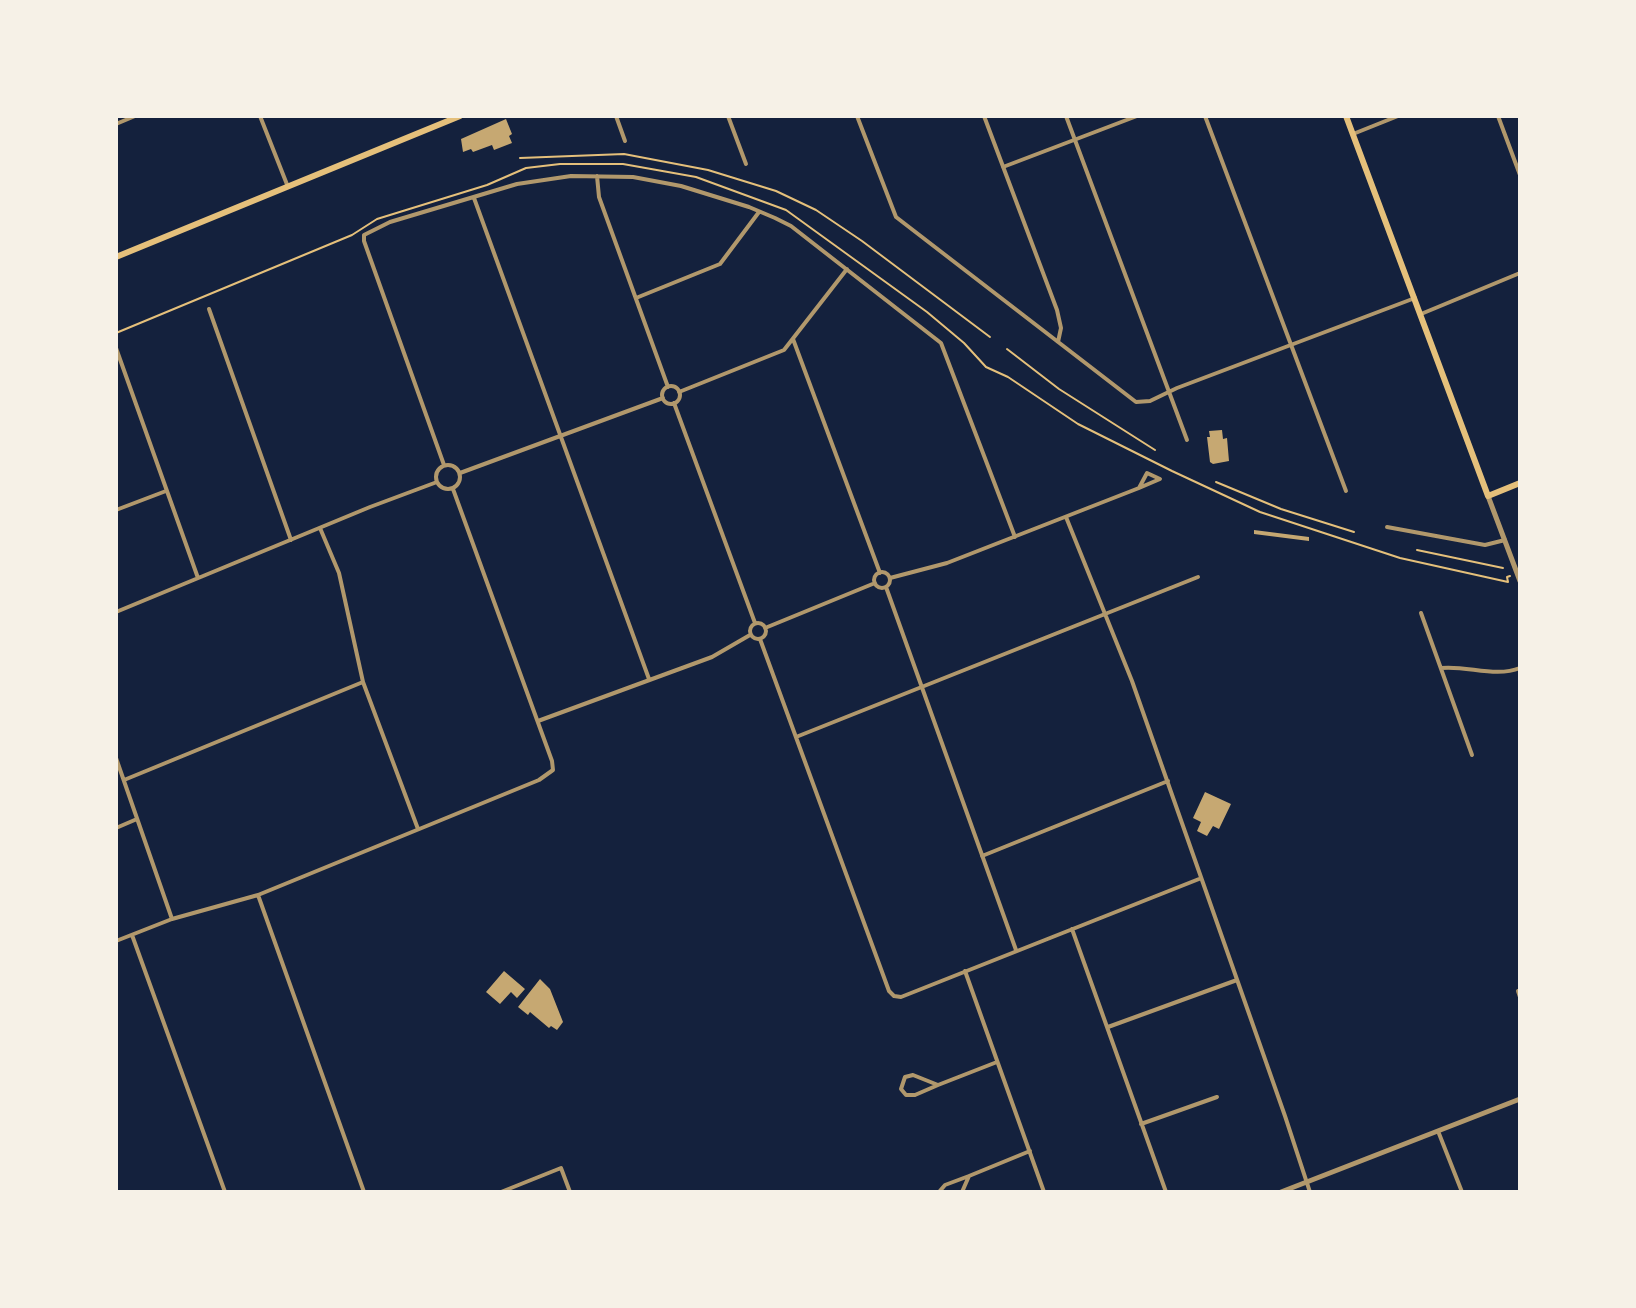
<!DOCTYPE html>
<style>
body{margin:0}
#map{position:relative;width:1636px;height:1308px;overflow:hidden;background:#14213d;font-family:"Space Grotesk",sans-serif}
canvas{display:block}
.frame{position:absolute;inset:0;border:118px solid #f6f1e7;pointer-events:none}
</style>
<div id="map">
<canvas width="1636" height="1308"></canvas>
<div class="frame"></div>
</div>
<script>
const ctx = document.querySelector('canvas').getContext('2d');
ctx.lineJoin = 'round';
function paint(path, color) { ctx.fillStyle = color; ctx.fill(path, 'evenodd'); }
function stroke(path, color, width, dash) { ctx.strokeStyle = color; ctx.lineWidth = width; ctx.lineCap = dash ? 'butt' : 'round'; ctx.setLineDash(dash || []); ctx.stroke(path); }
paint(new Path2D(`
 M506 119 512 134 509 136 512 143 494 150 492 145 473 152 471 149 463 152 461 139Z
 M1222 430 1223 439 1227 438 1229 461 1213 464 1210 462 1207 437H1210L1209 431Z
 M1254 530 1309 537V541L1254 534Z
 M1205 792 1231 804 1219 829 1213 826 1207 836 1197 831 1201 822 1193 818Z
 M504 971 525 989 517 998 511 992 500 1004 486 992Z
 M540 979 550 989 563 1022 557 1030 551 1026 549 1028 530 1012 528 1015 518 1007Z`), '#c6a872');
stroke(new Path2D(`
 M520 158 624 154 708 170 776 191 816 210 862 241 990 337
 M116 333 352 235 377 219 487 185 526 168 560 164H623L696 177 786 210 927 312 964 343 986 367 1008 377 1078 424 1172 471 1260 512 1400 558 1508 582 1507 577 1510 576
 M1007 349 1059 389 1155 450
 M1216 482 1281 509 1354 532
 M1417 550 1503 568`), '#e5c07b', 2);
stroke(new Path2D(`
 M260 116 288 187
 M616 116 625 141
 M728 116 746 164
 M857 116 896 217 1136 402 1150 401 1177 388 1415 298
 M984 116 1057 310 1061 328 1058 342
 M1066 116 1187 440
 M1205 116 1346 491
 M1498 116 1520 175
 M116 124 135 116
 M1353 134 1398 116
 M1003 167 1137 116
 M597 176 599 197 668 387
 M474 198 649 679
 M636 298 720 264 759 212
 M209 309 291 540
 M1421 314 1520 273
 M793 339 880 573
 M116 348 198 578
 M662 395a9 9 0 1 1 18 0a9 9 0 1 1-18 0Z
 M679 392 784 350 847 269
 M674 403 755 623
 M436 477a12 12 0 1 1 24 0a12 12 0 1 1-24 0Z
 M444 465 364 241V235L390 222 517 184 571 176 633 177 681 186 749 207 775 218 791 226 941 343 1015 537
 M460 473 663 398
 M116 510 166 491
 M1066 517 1132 681 1285 1116 1310 1192
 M1387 527 1485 545 1505 540
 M320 528 339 573 363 682 418 829
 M874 580a8 8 0 1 1 16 0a8 8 0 1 1-16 0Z
 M890 578 947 563 1139 488 1147 473 1160 479 1139 488
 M886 587 1016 950
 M116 612 370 507 437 482
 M1421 613 1472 755
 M750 631a8 8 0 1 1 16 0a8 8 0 1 1-16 0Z
 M765 628 875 583
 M760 639 889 991 894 996 901 997 1199 879
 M1441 668C1467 665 1495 678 1520 668
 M538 721 712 657 750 635
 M796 737 1198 577
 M116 758 172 919
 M124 780 363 682
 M116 828 137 819
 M982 856 1168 781
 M258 895 364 1192
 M1072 929 1166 1192
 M132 935 225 1192
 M116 941 172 919 258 895 539 780 553 770 552 761 453 489
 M965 971 1044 1192
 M1518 991 1520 997
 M1108 1027 1237 980
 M913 1075 938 1085 915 1095H906L901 1089 905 1077Z
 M938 1085 997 1062
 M1141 1124 1217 1097
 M1438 1131 1462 1192
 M969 1176 1030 1151
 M501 1192 561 1168 570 1192
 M939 1192 945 1185 969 1176 962 1192`), '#b1986c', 4);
stroke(new Path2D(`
 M1488 496 1520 581
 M1281 1192 1520 1099`), '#b1986c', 5);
stroke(new Path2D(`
 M1346 116 1488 496 1520 483
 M116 257 460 116`), '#e5c07b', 6);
</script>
